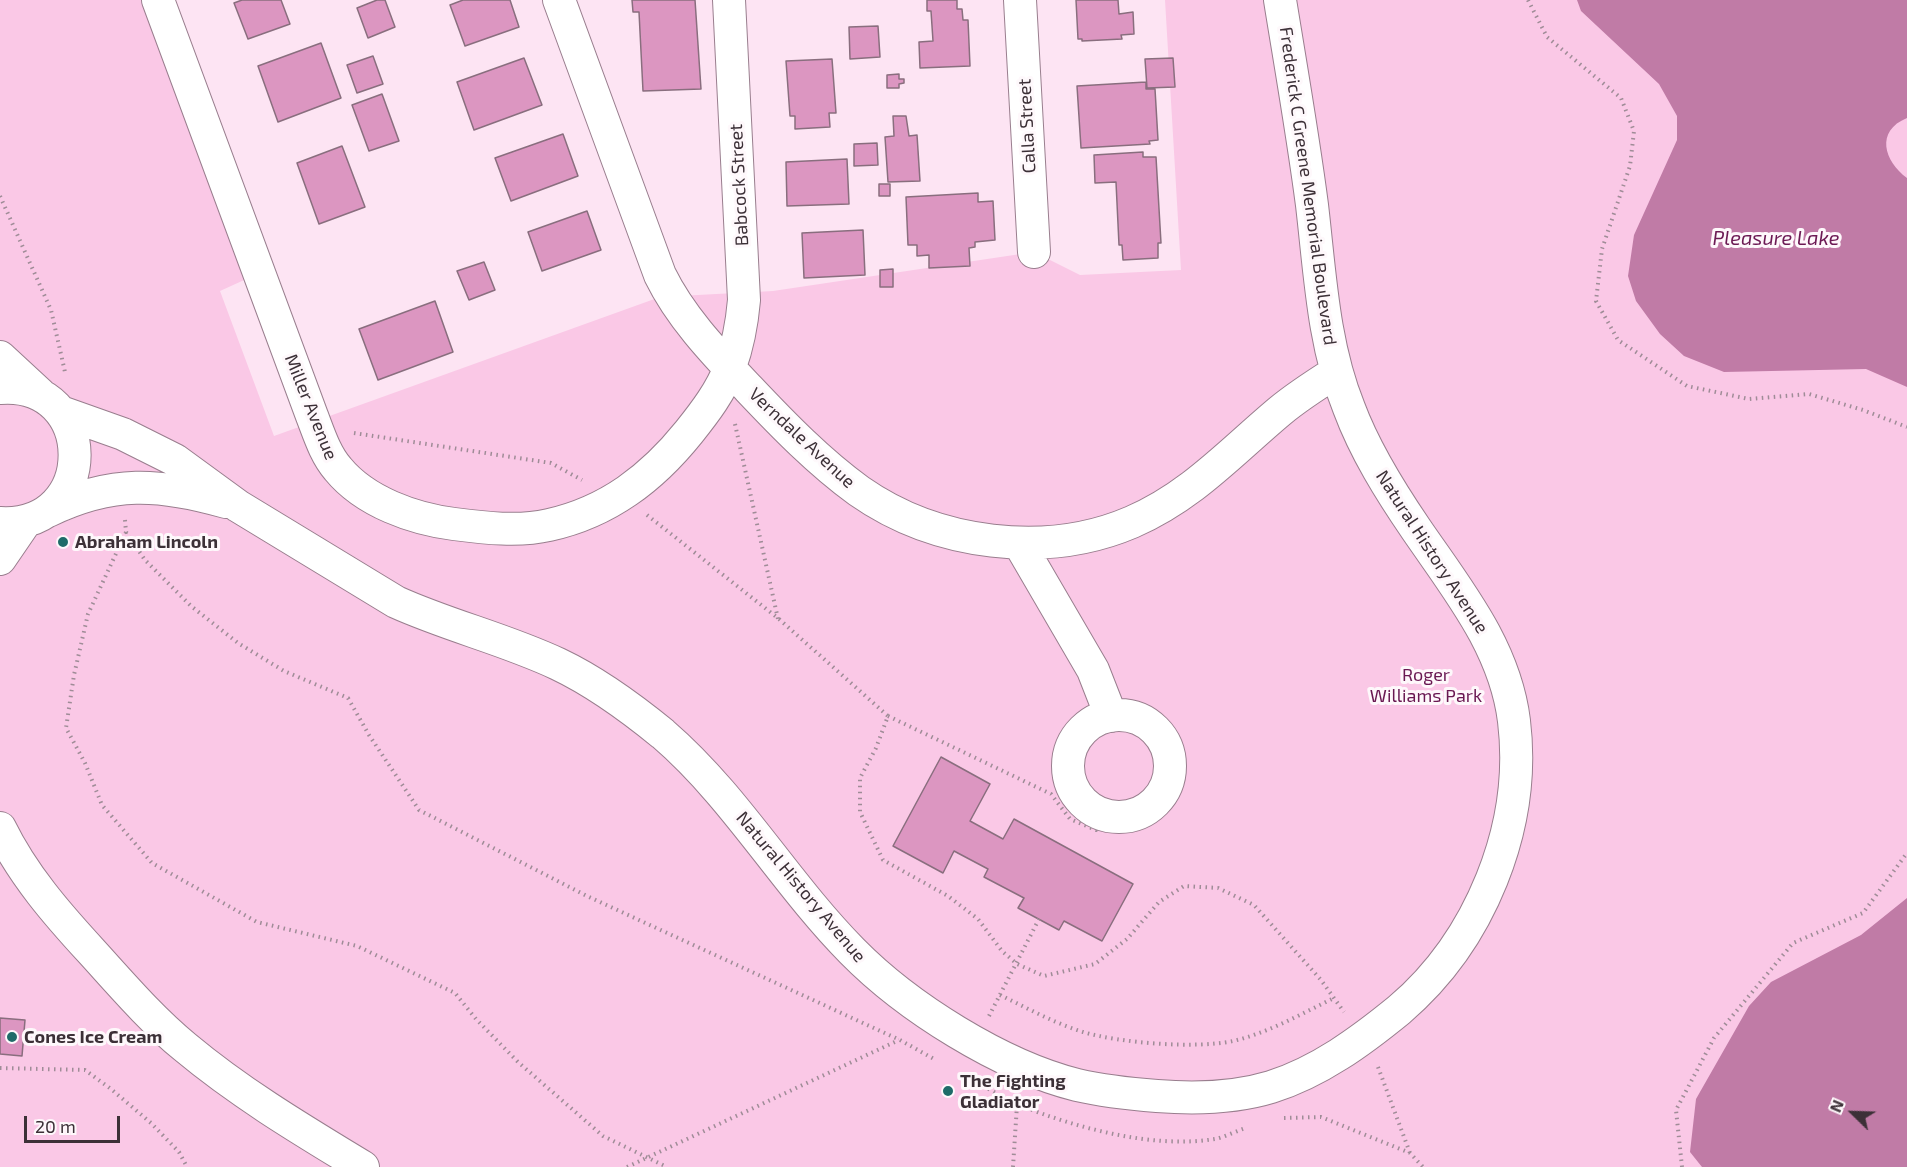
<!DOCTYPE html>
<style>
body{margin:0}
#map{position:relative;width:1907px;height:1167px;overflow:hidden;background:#fde4f3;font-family:"Exo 2",sans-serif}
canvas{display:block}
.north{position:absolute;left:1823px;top:1083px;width:60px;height:60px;-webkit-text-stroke:4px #fef8fb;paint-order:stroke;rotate:293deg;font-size:16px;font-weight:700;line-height:24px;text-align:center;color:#3c3037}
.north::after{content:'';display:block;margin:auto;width:21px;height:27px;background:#3c3037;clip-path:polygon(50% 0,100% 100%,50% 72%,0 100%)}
.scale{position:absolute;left:24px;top:1116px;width:96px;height:27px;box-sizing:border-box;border:3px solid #3c3037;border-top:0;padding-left:8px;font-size:18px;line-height:21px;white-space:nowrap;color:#3c3037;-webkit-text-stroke:4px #fef8fb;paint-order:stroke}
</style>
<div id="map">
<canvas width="1907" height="1167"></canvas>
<div class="north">N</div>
<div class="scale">20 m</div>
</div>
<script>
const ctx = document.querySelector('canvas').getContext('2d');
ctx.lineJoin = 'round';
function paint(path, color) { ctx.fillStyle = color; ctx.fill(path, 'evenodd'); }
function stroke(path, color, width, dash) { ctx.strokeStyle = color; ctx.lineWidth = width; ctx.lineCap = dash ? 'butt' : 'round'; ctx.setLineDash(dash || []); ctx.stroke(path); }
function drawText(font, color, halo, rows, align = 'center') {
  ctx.font = font + ' "Exo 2",sans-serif'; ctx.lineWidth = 6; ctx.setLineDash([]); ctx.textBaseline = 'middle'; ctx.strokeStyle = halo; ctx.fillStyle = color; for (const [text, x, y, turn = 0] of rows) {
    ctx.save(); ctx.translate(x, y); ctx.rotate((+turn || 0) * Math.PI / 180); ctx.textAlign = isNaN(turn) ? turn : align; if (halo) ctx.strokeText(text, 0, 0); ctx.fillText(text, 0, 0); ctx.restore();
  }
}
paint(new Path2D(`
 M0 0H168L264 271 220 291 274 436 660 297 773 291 1034 252 1080 275 1181 270 1165 0H1907V1167H0Z`), '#fac8e6');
paint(new Path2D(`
 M1577 0H1907V118C1875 131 1884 161 1907 178V387L1866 369 1724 372 1684 356 1660 334 1636 301 1628 276 1634 235 1677 140V116L1659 84 1581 11Z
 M1907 898V1167H1702L1690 1152 1696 1099 1749 1006 1771 982 1861 935Z`), '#c07ba6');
const building = new Path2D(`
 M242 0H281L290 24 248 39 234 3Z
 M377 0H385L395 27 368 38 357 8Z
 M463 0H510L519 27 465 46 450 5Z
 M632 0H695L701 89 643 91 639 12H633Z
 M927 0H957V9H962L963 20H968L970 66 920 68 919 42 933 41 931 11H927Z
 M1076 0H1118L1119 14 1133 12 1134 34 1121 35 1122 39 1082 41V39H1078Z
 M878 26 880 57 850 59 849 27Z
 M321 43 341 98 278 122 258 66Z
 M373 56 383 84 357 93 347 65Z
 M524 58 542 105 474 130 457 82Z
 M1173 58 1175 87 1147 88 1145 59Z
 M832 59 836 113H829L830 127 795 129V116H790L786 61Z
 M899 74V79H904V83L899 84V88H887V75Z
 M1146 82V89H1155L1158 140 1149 141 1150 144 1081 148 1077 86Z
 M382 94 399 141 369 151 352 105Z
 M893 116H906L909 136 917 135 920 181 888 182 885 137 894 136Z
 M563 134 578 176 511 201 495 158Z
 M877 143 878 165 854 166V144Z
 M342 146 365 207 319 224 297 163Z
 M1143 152V157H1156L1161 243H1158V258L1123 260 1122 245H1119L1116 182 1095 183 1094 155Z
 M847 159 849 204 787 206 786 162Z
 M879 184H890V196H879Z
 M978 193V202L993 201 995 240 975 242V247L969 248 970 266 929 268V255L917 256V245H908L906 197Z
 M587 211 601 250 542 271 528 232Z
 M863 230 865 275 804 278 802 233Z
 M484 262 495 290 469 300 457 271Z
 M893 269V287H880V270Z
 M435 301 453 352 378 380 359 329Z
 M941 757 990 784 970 821 1003 839 1014 819 1133 884 1102 941 1064 921 1059 930 1018 908 1024 898 984 877 988 869 954 851 943 873 893 846Z
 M0 1018 25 1020 22 1056 0 1054Z`);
paint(building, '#dc96c1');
stroke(building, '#896e7e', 1.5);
const minor = new Path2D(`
 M158 0 312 416C319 434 325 454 338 469 365 502 414 519 454 524 485 528 519 532 549 525 608 512 652 478 689 432 705 412 721 391 730 367 738 345 742 323 744 300L729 0
 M559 0 660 275C681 318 716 354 749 389 783 425 819 462 859 491 936 545 1046 559 1132 522 1192 496 1231 452 1280 411 1298 396 1317 384 1336 372
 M1020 0 1034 252
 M0 357 40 394
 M0 388C99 380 100 529 0 523
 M61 412 123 434 175 460 238 506 396 602C449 626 505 639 558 664 596 682 630 707 663 734 736 797 784 882 852 951 907 1007 1001 1066 1077 1085 1103 1091 1131 1094 1157 1096 1195 1099 1235 1098 1271 1087 1319 1072 1361 1041 1399 1010 1480 941 1527 827 1514 721 1505 647 1457 589 1416 529 1390 491 1365 451 1349 408 1323 344 1320 273 1312 205 1303 136 1291 68 1280 0
 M48 511C112 480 159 483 226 502
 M1019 543 1093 670 1111 716
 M0 559 26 521
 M1068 766a51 51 0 1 1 102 0a51 51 0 1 1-102 0Z
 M0 828C23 875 57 914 92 952 122 985 151 1019 185 1047 240 1093 302 1130 363 1167`);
stroke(minor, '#997e8e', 34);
stroke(new Path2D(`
 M1528 0 1547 37 1621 98 1634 131 1630 166 1602 249 1596 301 1618 340 1687 386 1749 399 1809 394 1863 410 1907 427
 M0 196 51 310 65 372
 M735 424 778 619
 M354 433 551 463 582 480
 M647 515 779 619 888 716 876 748 860 778V812L883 860 948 896 978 919 1002 951 1017 964 1044 976 1095 964 1127 939 1159 902 1184 886 1218 888 1254 905 1321 980 1344 1012
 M125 520 126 532 88 614 74 675 66 728 85 763 102 805 152 863 257 922 357 946 455 993 476 1019 518 1062 603 1136 667 1167
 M126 532 145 560 191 606 238 643 284 671 348 698 369 735 419 810 589 897 900 1040 934 1059
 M888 716 1051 794 1070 819 1096 830 1103 814
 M1000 995C1027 1008 1054 1023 1083 1032 1120 1043 1195 1049 1233 1041 1268 1033 1301 1014 1334 998
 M989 1016 1039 919
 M1378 1067 1410 1153
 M0 1068 85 1070 111 1089 151 1123 179 1152 187 1167
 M983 1086C995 1092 1006 1100 1019 1105 1077 1128 1153 1149 1215 1139 1225 1137 1236 1131 1246 1128
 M1284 1118 1321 1117 1410 1153 1423 1167
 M627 1167 899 1040
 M1013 1167 1017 1105
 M1682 1167 1676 1110 1714 1038 1793 943 1863 913 1907 853`), '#9f8c97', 4, [1.5, 4.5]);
stroke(minor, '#fff', 32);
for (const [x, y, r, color] of [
 [63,542,6,"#1f6b69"],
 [12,1037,6,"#1f6b69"],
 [948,1091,6,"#1f6b69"]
]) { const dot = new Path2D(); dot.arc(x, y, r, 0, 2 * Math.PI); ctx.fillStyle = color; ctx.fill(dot); stroke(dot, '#fef8fb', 2); }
drawText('18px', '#3c3037', '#fef8fb', [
 ["Calla Street",1027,126,-93],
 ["Babcock Street",739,185,-93],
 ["Frederick C Greene Memorial Boulevard",1308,186,82],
 ["Miller Avenue",311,407,68],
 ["Verndale Avenue",802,438,43],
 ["Natural History Avenue",1432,552,57],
 ["Natural History Avenue",801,887,50]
]);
drawText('bold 18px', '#3c3037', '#fef8fb', [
 ["Abraham Lincoln",75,542],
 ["Cones Ice Cream",24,1037],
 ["The Fighting",960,1081],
 ["Gladiator",960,1102]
], 'left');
drawText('18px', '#691852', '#fef8fb', [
 ["Roger",1426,675],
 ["Williams Park",1426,696]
]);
drawText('italic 20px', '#6c1a54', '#fef8fb', [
 ["Pleasure Lake",1776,238]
]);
</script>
